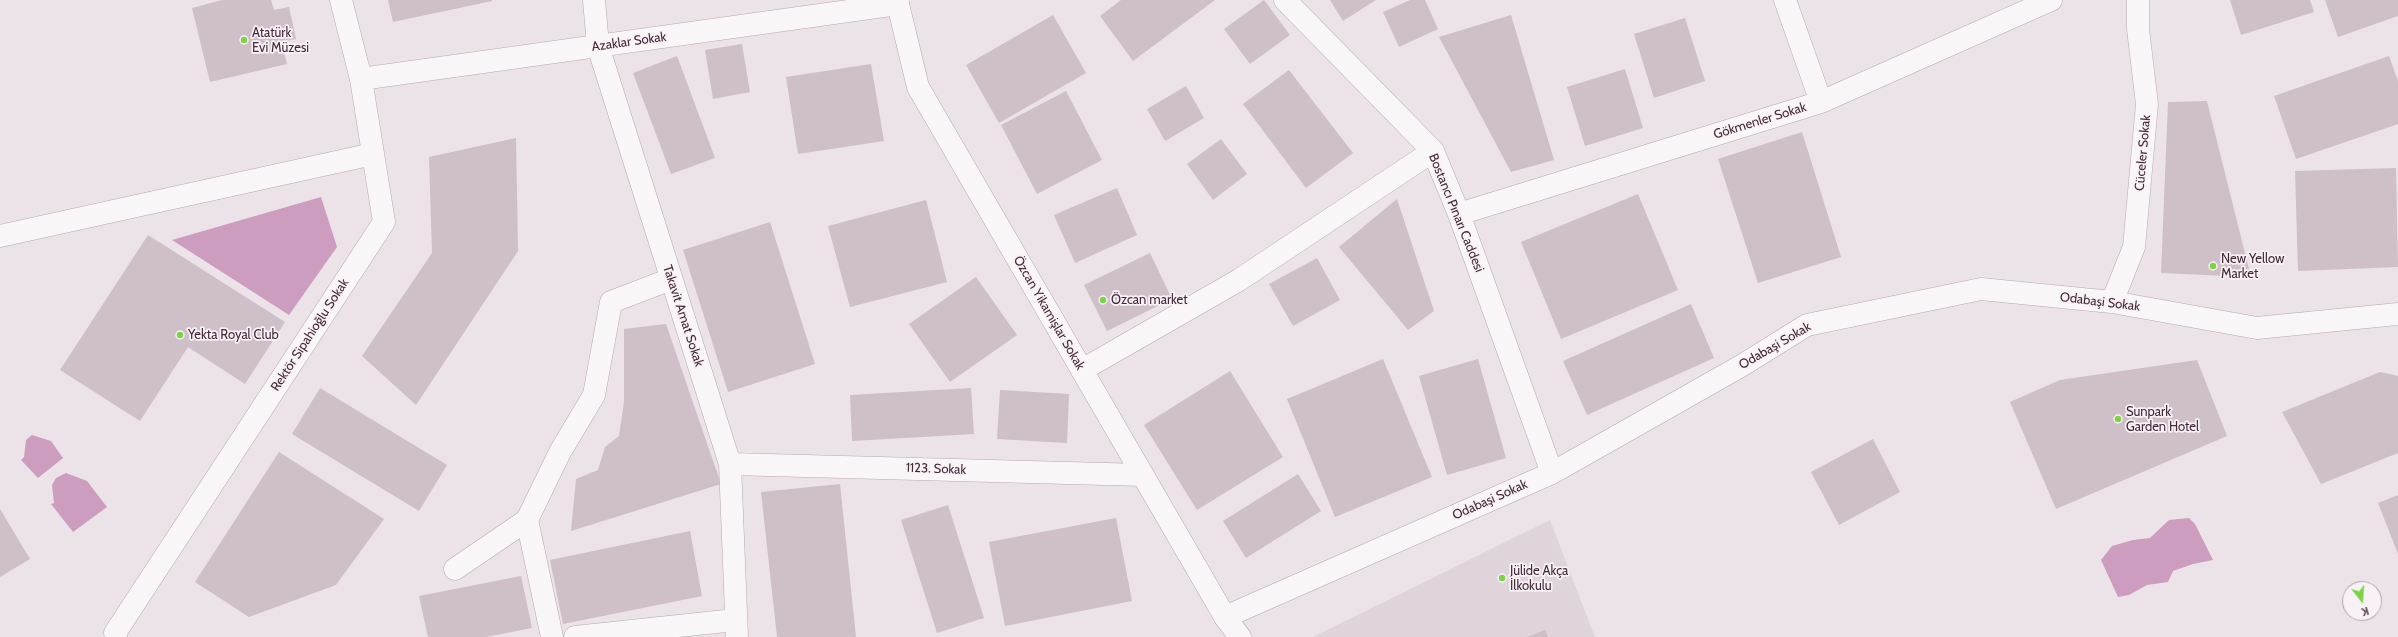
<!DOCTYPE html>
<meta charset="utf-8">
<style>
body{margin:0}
#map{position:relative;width:2398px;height:637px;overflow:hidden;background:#ebe3e8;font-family:Cabin,sans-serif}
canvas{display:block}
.north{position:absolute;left:2342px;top:581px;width:40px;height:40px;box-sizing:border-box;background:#f8f2f6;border:1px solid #b0a2aa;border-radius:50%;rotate:163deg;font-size:11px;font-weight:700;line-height:16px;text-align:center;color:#442a39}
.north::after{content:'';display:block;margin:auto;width:14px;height:18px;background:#7bd345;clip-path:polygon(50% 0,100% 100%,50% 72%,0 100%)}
</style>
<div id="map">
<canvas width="2398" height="637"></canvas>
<div class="north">K</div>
</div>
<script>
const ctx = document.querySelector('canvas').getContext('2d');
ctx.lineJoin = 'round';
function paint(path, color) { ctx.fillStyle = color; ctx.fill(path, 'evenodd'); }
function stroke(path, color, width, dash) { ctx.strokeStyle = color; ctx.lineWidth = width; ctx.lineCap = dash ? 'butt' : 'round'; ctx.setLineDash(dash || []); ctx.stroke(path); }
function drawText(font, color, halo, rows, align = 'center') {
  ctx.font = font + ' Cabin,sans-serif'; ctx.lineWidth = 3.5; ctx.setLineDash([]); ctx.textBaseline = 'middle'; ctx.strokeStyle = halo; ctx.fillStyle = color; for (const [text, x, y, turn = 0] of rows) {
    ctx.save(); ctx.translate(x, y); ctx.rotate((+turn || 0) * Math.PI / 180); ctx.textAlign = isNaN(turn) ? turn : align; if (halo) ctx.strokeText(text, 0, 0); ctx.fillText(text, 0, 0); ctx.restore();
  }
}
paint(new Path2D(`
 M1550 520 1595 637H1313Z`), '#e0d4dc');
paint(new Path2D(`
 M321 197 337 247 289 315 172 240Z
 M32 435 51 441 63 458 38 478 21 460 24 457 26 440Z
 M66 473 87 481 107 507 73 532 51 504 54 503 52 485 56 478Z
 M2189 518 2195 524 2213 560 2193 564 2173 571 2168 582 2147 585 2129 595 2118 597 2101 560 2112 546 2133 540 2150 538 2169 520Z`), '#cc9dbe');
paint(new Path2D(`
 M222 0H271L274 10 289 7 296 39 281 42 287 64 210 82 192 8Z
 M388 0H492V1L393 22Z
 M1121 0H1215L1133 61 1100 16Z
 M1264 0 1290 35 1250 64 1224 29Z
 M1330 0H1376L1343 21Z
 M1410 0H1425L1438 29 1399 47 1383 12Z
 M2230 0H2310L2314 12 2241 35Z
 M2325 0H2398V16L2338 37Z
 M1053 15 1086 73 999 123 966 65Z
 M1511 15 1554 160 1511 172 1439 37Z
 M1685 18 1705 81 1654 98 1634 34Z
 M742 44 750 92 713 99 705 50Z
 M677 56 715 158 671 174 633 73Z
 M2389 56 2398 81V124L2296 159 2274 96Z
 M871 64 884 141 798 154 786 77Z
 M1625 69 1643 128 1585 146 1567 87Z
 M1289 70 1353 153 1306 188 1243 104Z
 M1186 86 1204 118 1165 141 1147 109Z
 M1066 91 1102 160 1037 194 1001 125Z
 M2207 101 2251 277 2161 273 2168 102Z
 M1802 132 1841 257 1758 283 1718 159Z
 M516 138 518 251 416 405 362 356 432 253 429 157Z
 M1221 139 1247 174 1213 200 1187 164Z
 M2396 168 2398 267 2298 271 2295 171Z
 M1117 188 1137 235 1075 263 1054 215Z
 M1638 194 1678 290 1561 339 1521 242Z
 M1397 199 1434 311 1408 330 1339 247Z
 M926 200 947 282 850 307 828 226Z
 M770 222 815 364 728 392 683 250Z
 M148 235 285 322 245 384 188 347 140 421 60 370Z
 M1150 253 1172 299 1107 331 1084 285Z
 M1317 258 1340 300 1293 326 1269 284Z
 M976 277 1017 335 950 382 909 324Z
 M1691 304 1714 358 1587 415 1563 361Z
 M666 324 721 484 571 531 576 479 598 470 605 447 619 436 624 402V329Z
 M1383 359 1432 477 1335 517 1287 399Z
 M1478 359 1506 458 1447 475 1419 376Z
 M2197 360 2227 436 2056 509 2010 402 2060 380Z
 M1230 371 1283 457 1197 510 1144 425Z
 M2380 372 2398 376V453L2321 484 2282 412Z
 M320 388 447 465 419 511 292 434Z
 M971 388 974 434 852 441 850 395Z
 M1000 390 1069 394 1067 443 997 439Z
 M1873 439 1900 492 1839 525 1811 472Z
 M279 452 384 519 336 585 249 617 195 582Z
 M1298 474 1321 511 1246 558 1223 521Z
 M840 484 856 637H777L761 492Z
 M2398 495V554L2378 503Z
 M948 505 984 618 937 633 901 520Z
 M0 509 30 559 0 577Z
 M1116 518 1132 601 1005 626 989 542Z
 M690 531 702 596 563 624 550 560Z
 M521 576 532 628 486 637H428L419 596Z
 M1545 630 1548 637H1527Z`), '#cebfc8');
const minor = new Path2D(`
 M594 0 598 46 730 464 737 637
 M1285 0 1433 151 1459 214 1552 473
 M1785 0 1821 102
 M361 79 898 4
 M1459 214 1821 102 2051 0
 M0 236 373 154
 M2112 302 2134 247 2147 104 2138 29V0
 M1082 370 1239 280 1433 151
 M730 464 1143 475
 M527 520 552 637
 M455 569 527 520 560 452 594 395 611 302 671 279
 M1225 617 1552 473 1741 366 1807 325 1981 289 2112 302 2257 328 2398 314
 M116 637 115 633 384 222 361 79 341 0
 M575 637 735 620`);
const tertiary = new Path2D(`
 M897 0 918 87 1225 617 1240 637`);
stroke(minor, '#b6a8b0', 23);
stroke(tertiary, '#b6a8b0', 23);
stroke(minor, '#f9f6f8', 22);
stroke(tertiary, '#f9f6f8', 22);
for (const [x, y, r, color] of [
 [244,40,4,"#7bd345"],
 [2213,266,4,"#7bd345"],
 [1103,300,4,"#7bd345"],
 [180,335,4,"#7bd345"],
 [2118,419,4,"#7bd345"],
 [1502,578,4,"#7bd345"]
]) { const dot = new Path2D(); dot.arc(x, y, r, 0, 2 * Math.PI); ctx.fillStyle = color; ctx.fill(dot); stroke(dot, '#f8f2f6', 1.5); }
drawText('13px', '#442a39', '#f8f2f6', [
 ["Atatürk",252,33],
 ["Evi Müzesi",252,48],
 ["New Yellow",2221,259],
 ["Market",2221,274],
 ["Özcan market",1111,300],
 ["Yekta Royal Club",188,335],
 ["Sunpark",2126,412],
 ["Garden Hotel",2126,427],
 ["Jülide Akça",1510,571],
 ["İlkokulu",1510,586]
], 'left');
drawText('13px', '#442a39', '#f8f2f6', [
 ["Azaklar Sokak",629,42,-8],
 ["Gökmenler Sokak",1760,121,-17],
 ["Cüceler Sokak",2143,153,-85],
 ["Bostancı Pınarı Caddesi",1456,213,68],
 ["Odabaşi Sokak",2100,302,7],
 ["Özcan Yikamişlar Sokak",1049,313,60],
 ["Takavit Amat Sokak",683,316,72],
 ["Rektör Sipahioğlu Sokak",310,335,-57],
 ["Odabaşi Sokak",1775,346,-30],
 ["1123. Sokak",936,469,2],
 ["Odabaşi Sokak",1490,500,-24]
]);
</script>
